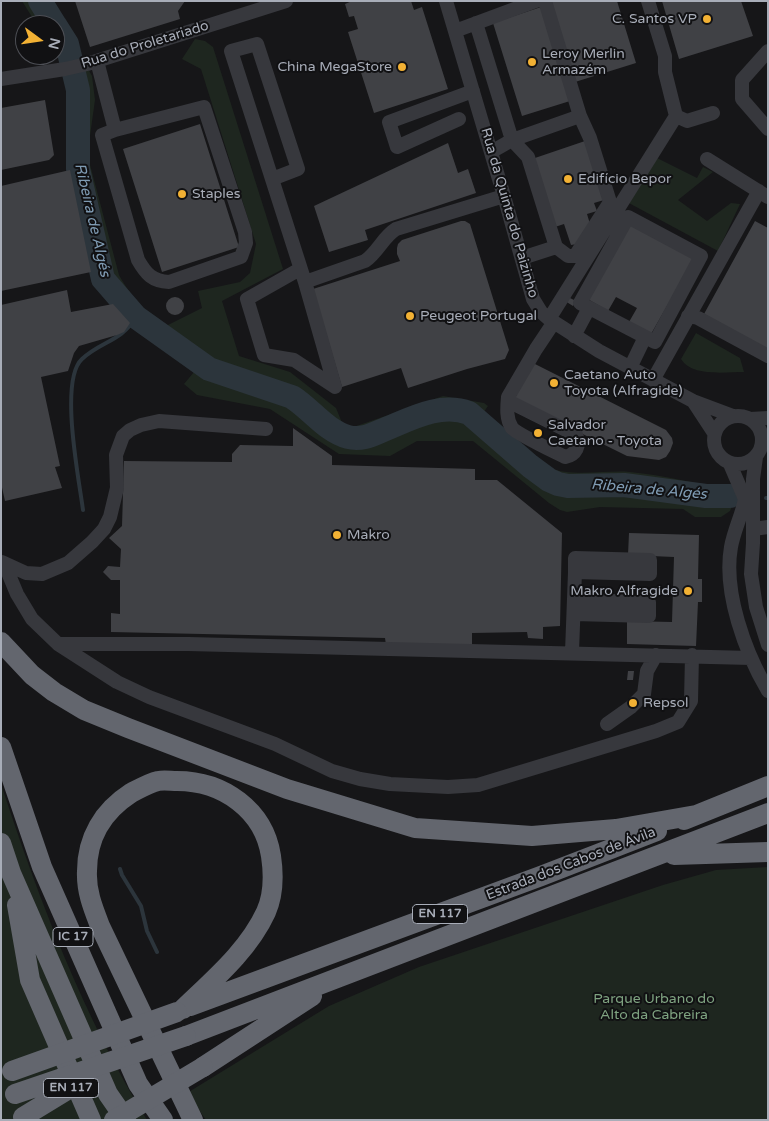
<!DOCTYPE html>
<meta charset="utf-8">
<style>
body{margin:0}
#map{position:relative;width:769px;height:1121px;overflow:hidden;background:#161618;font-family:"Varela Round",sans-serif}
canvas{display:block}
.frame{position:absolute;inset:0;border:2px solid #a8adb8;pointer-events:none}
.north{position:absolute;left:15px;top:15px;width:50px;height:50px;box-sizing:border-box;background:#111113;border:1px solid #4d4f55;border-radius:50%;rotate:104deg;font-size:14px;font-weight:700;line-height:20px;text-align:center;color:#a8adb8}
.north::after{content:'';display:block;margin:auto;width:18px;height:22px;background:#f2b134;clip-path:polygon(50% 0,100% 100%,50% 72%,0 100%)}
</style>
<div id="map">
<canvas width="769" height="1121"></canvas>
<div class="frame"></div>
<div class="north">N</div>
</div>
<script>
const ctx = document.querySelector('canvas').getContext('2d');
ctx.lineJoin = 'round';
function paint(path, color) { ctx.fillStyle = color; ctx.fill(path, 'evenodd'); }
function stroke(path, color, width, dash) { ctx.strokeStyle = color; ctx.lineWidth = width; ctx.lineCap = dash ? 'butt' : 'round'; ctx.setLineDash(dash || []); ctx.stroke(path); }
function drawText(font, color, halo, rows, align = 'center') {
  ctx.font = font + ' "Varela Round",sans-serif'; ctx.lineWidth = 4; ctx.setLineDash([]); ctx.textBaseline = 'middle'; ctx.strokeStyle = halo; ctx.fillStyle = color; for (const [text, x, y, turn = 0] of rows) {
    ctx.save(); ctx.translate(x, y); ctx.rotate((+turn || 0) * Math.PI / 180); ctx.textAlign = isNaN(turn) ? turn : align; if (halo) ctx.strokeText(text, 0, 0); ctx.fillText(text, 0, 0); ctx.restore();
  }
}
paint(new Path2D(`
 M22 1H54L63 17 60 20 92 76 95 100 89 143V161L119 275C128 292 149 319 166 326L202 308 198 291 240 282 250 273 256 244 201 69 182 59 195 39 205 41 213 47 283 269 222 301 239 356 290 372 336 408 345 430 443 396 484 403 488 406 483 413C489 420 497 424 504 429 520 441 532 461 550 468 571 477 607 470 630 472 664 475 698 484 731 490L733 504 730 511 721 517H695L683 509 600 507 567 512 560 510 549 503 473 441H417L390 456 339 454 270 409 197 395 184 384 194 372 141 328 139 330 94 281 68 161 72 77 64 53 48 58 47 55H55V25H37Z
 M655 157 697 178 703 167 713 172 678 200 707 221 731 203 740 204 718 251 627 202Z
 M696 333 740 358 744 372C725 372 692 377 681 359Z
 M1 784C39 900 83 1016 147 1120H1Z
 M768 867V1120H206L187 1093 329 1006 419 967 663 885 716 870Z`), '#1e261f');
stroke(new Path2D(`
 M766 498H768
 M83 510C79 479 59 380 82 359 101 341 121 342 136 317
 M120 869 122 875 141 906 147 931 157 952`), '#2c353c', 4);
stroke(new Path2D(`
 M40 1 55 25
 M55 25 67 44 78 90V169L103 279 136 317 209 369 292 397C311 409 326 431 348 437 360 440 370 436 381 431 409 420 439 402 469 413L530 466 549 480 558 484 568 486 624 485 706 496H730`), '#2c353c', 24);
paint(new Path2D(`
 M75 1H185L178 11 180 19 90 47Z
 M352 1H411L414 10 422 7 448 89 374 113 348 32 358 29 354 16 349 17 345 4Z
 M551 1H617L636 63 575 82Z
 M662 1H741L753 36 679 59Z
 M541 7 570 101 522 116 493 23Z
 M45 100 54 155 49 160 1 170V108Z
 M200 124 239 247 162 272 123 149Z
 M585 141 604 200 594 203 597 211 587 214 590 224 577 244 571 245 564 224 555 227 532 159Z
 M448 143 458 173 468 169 476 193 365 230 368 240 329 252 314 206Z
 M70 170 91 272 1 291V186Z
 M461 221H465L470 224 509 350 505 359 467 369 408 388 401 368 342 387 313 289 400 261 397 254V248L398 244 402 240Z
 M755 221 768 228V350L704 314Z
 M627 223 694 259 651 334 629 322 637 308 616 297 608 311 586 298Z
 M67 290 71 312 113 304 130 323 124 332 117 335 79 346 74 353 68 371 41 377 60 466 55 467 62 488 5 501 1 483V305Z
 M166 306a9 9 0 1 1 18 0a9 9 0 1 1-18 0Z
 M568 297 576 301 573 306 565 301Z
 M533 363 666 430 672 438 673 443 670 451 666 457 659 460 627 456 514 400Z
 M293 428 332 456V465L475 469V480H497L562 533 560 626 543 627V639L528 638 527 632 472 633V646L386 645 385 638 111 632V613L120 614V580H111L103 572 108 566 120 567 121 549 109 538 122 526 124 461 232 462V454L240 445 293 446Z
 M629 533 699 535 698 579H702V602H698L696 646 627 644V621L672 622 674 557 628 555Z
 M628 671H634L633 680H627Z`), '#404145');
stroke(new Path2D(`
 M446 1 504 196 533 299 541 312 549 319 599 351 693 401 733 416
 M476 23 512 140 528 157 556 247 522 258
 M455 31 536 1
 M768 51 742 80V99L768 129
 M97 61 115 130 204 107 245 232 246 243 241 257 169 282C152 281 146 274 138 260L102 135 115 130
 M1 79 65 69 87 64 286 1
 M676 116 687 121 713 113
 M459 119 397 147 389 122 473 91
 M491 152 512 140 580 116 545 1
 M707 159 768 197
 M272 179 298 169 257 44 231 51 305 282 365 261C378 252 383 237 396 229L504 196
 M628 217 701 256 655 342 580 303Z
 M556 247 568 256H575L610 202 590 138 580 116
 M300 269 247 299 264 355 294 360 335 387 305 282
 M688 316 698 318 768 356
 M549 319 676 116 665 72V56L648 1
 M574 336 589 308
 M630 368 645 337
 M653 380 759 191
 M508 401 576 435C581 445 576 455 565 457 555 452 517 434 512 428 506 419 507 408 508 397L536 349 554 322
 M693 401 714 433
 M714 440a24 24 0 1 1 48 0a24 24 0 1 1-48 0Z
 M750 419 768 418
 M756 457 753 479V543L751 574 756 607 768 645
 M730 464 745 499C742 515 734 530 731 547 723 592 745 652 768 691
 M753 529 768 527
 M2 562 26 573 42 574 68 563 92 542 104 529 110 517 117 488 116 455 123 436 130 430 141 425 159 421 266 429
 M4 563 17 594 32 619 58 644 117 682 149 697 275 744 332 771 360 779 390 784 448 787 478 785 656 731 678 722 691 701 692 655
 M574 614 649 616V602L574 600
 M58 644H188L751 658
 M572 652 575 572 650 574V560L575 558V572
 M607 724 631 707 644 694 647 671 656 655`), '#37383d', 14);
stroke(new Path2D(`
 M1 642 32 675 54 692 84 710 128 728 287 789 415 828 532 836 616 829 696 815
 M1 747 42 867 138 1084 163 1120
 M684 820 768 786
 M1 843 11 873 108 1094 126 1120
 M674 855 768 852
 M17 905 30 980 91 1120
 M190 1006 541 876 657 831
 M183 1009C213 980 248 951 266 912 274 894 274 876 271 856 264 810 223 781 177 781 171 781 164 780 158 781 149 783 139 789 131 793 103 811 87 838 87 871 86 891 93 908 100 926L193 1120
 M186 1036 768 813
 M203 1067 312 996`), '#63666e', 20);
stroke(new Path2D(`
 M12 1071 177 1012
 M15 1094 186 1036
 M23 1117 87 1078
 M114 1120 203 1067`), '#63666e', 20);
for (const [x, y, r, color] of [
 [707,19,5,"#f2b134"],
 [532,62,5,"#f2b134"],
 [402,67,5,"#f2b134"],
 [568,179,5,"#f2b134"],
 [182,194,5,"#f2b134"],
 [410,316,5,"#f2b134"],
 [554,383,5,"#f2b134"],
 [538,433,5,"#f2b134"],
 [337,535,5,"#f2b134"],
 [688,591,5,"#f2b134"],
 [633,703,5,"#f2b134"]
]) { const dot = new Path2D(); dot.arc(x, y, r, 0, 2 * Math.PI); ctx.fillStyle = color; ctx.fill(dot); stroke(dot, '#111113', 2); }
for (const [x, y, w] of [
 [440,914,55],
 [73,937,40],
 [71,1088,55]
]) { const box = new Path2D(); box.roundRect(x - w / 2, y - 9.5, w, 19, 4); ctx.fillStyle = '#111113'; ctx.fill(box); stroke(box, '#a8adb8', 1); }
drawText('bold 12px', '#a8adb8', null, [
 ["EN 117",440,914],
 ["IC 17",73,937],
 ["EN 117",71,1088]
]);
drawText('14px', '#a8adb8', '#111113', [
 ["C. Santos VP",697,19,"right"],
 ["Leroy Merlin",542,54],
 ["Armazém",542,70],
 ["China MegaStore",392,67,"right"],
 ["Edifício Bepor",578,179],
 ["Staples",192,194],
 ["Peugeot Portugal",420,316],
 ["Caetano Auto",564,375],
 ["Toyota (Alfragide)",564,391],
 ["Salvador",548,425],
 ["Caetano - Toyota",548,441],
 ["Makro",347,535],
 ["Makro Alfragide",678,591,"right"],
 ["Repsol",643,703]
], 'left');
drawText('14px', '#a8adb8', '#111113', [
 ["Rua do Proletariado",145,45,-17],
 ["Rua da Quinta do Paizinho",509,213,74],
 ["Estrada dos Cabos de Ávila",571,864,-21]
]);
drawText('14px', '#7fa381', '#111113', [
 ["Parque Urbano do",654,999],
 ["Alto da Cabreira",654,1015]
]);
drawText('italic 15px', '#7f9bb3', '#111113', [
 ["Ribeira de Algés",92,220,77],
 ["Ribeira de Algés",649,490,5]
]);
</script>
